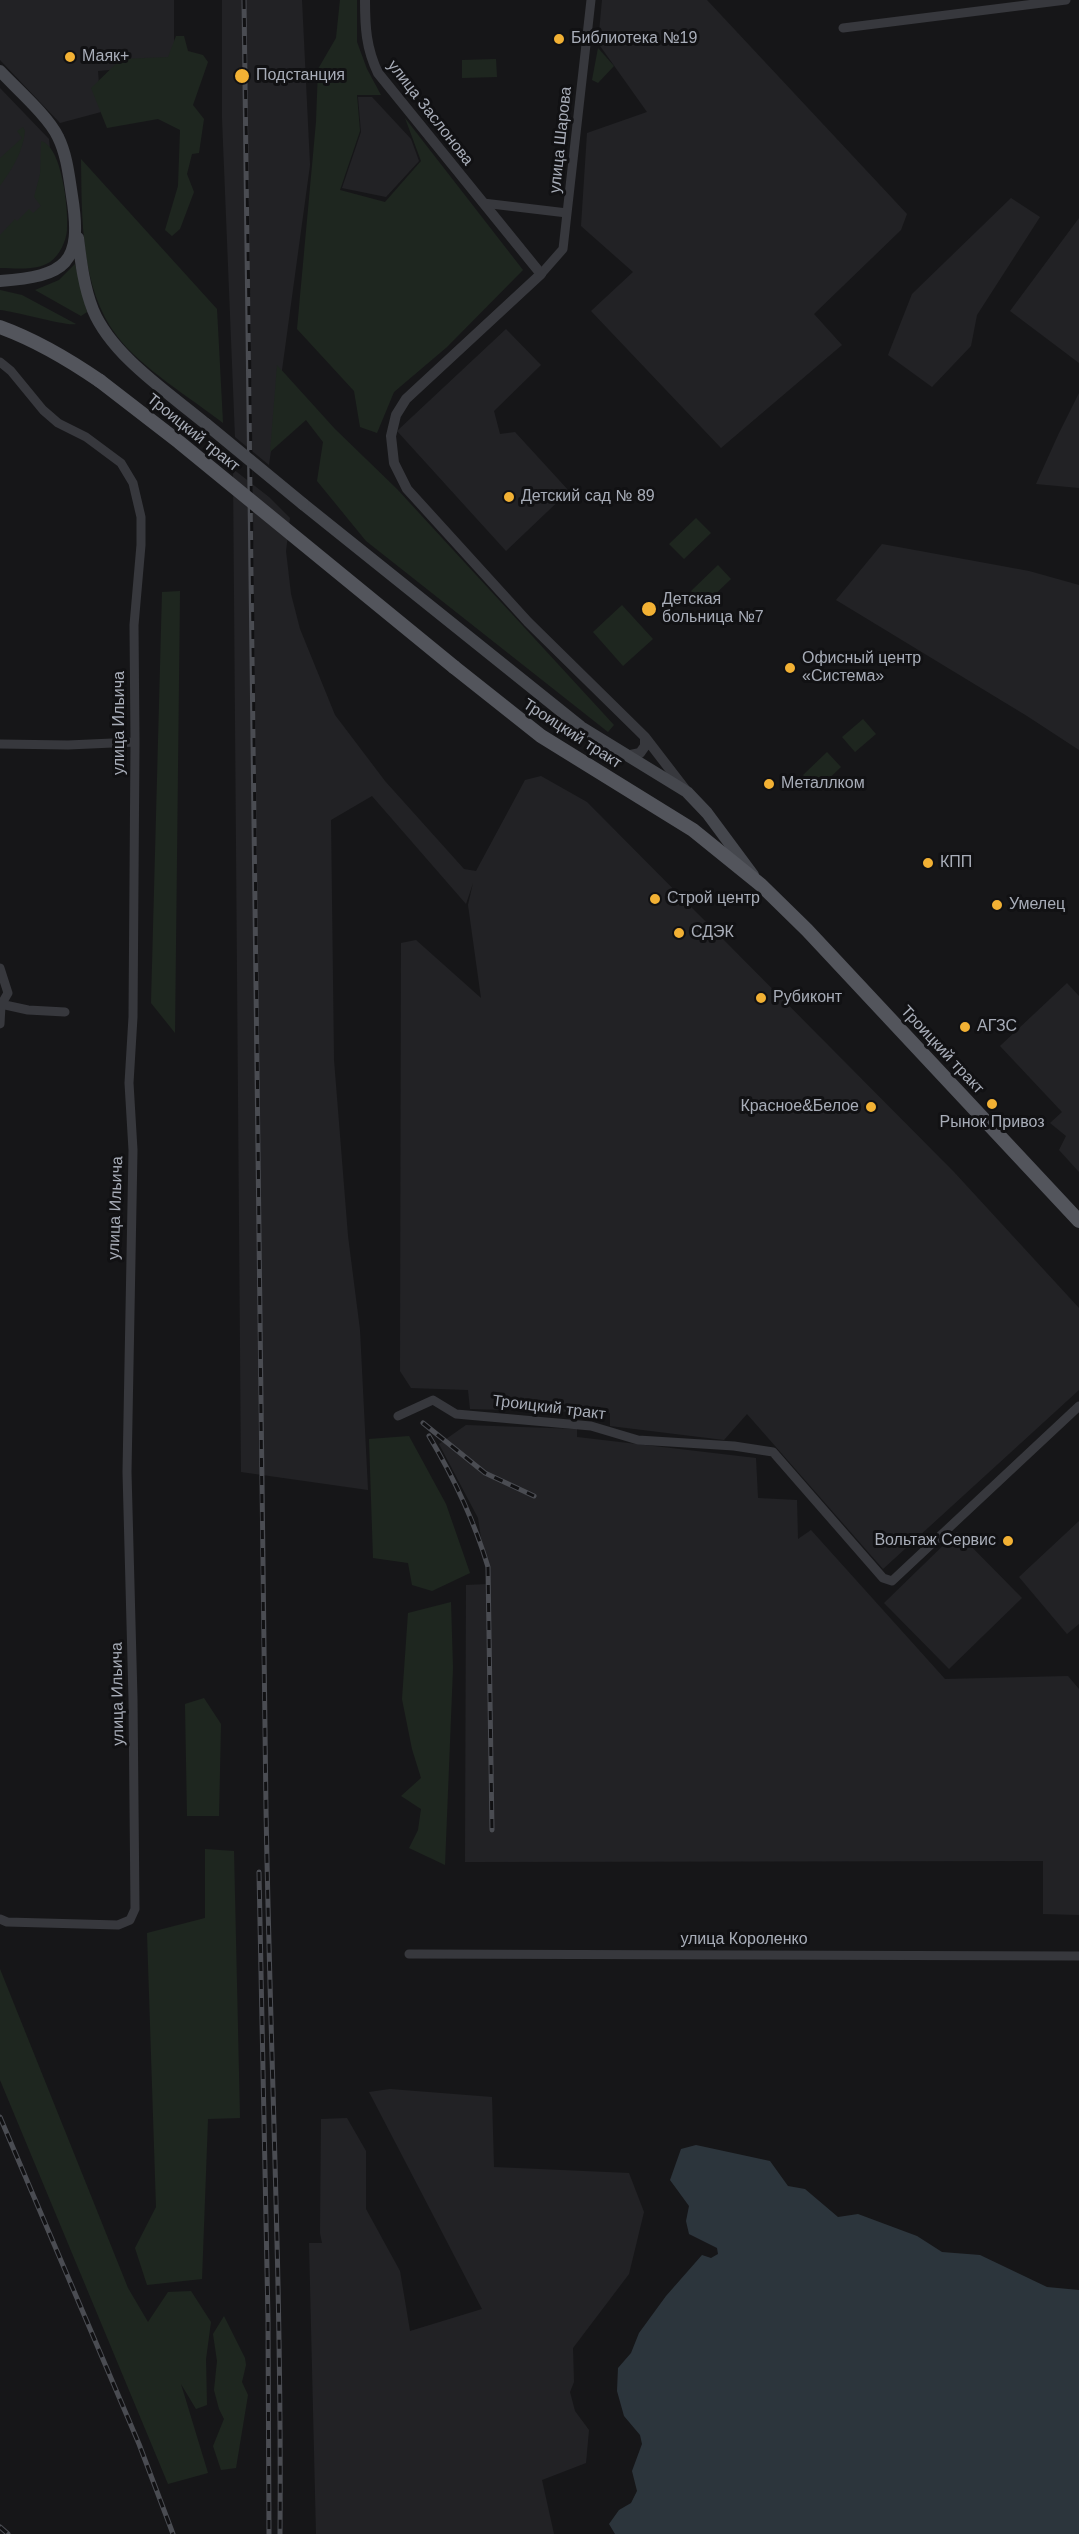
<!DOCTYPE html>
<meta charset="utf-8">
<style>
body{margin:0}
canvas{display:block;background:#161618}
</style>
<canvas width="1079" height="2534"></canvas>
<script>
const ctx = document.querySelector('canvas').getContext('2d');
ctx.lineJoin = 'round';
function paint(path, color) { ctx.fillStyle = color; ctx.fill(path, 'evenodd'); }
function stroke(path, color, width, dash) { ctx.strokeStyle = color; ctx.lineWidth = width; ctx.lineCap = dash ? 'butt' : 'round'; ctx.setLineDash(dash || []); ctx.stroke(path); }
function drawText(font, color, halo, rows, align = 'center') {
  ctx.font = font + ' Arial,sans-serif'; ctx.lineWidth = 6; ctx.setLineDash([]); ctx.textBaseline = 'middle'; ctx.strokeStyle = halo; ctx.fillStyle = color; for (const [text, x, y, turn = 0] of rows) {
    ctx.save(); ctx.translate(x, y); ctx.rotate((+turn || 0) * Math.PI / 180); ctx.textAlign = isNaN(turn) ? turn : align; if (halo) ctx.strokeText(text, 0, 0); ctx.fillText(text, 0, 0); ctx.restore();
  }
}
paint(new Path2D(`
 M0 0H174V64L98 71 101 112 60 123 0 60Z
 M222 0H302L310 165 269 465 235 437 222 118Z
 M602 0H707L907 214 901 230 814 314 842 345 721 448 591 311 633 272 581 226 587 133 647 112 598 43Z
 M0 88 49 139 56 208 0 256Z
 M358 97H372L411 139 419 161 386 197 342 188 361 132Z
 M1011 198 1040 217 977 315 971 346 932 387 888 355 912 294Z
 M1079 218V363L1010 311Z
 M506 329 541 365 494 411 500 434 515 432 569 491 506 551 397 431Z
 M1079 393V488L1036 484 1059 433Z
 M233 469 269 497 290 518 286 551 291 594 300 629 335 715 385 781 464 869 476 871 525 780 541 776 587 802 954 1172 1079 1308V1390L883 1569 747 1414 724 1440 610 1426V1413L470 1409 468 1390 411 1388 400 1371 401 943 416 940 481 998 468 905 473 883 466 904 372 796 331 820 334 1060 348 1236 360 1330 368 1490 241 1472Z
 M882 544 1029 571 1079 585V750L1027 716 836 600Z
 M1067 983 1079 996V1172L1059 1150 1066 1136 1050 1123 1062 1112 1000 1046Z
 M466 1425 577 1429V1437L756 1458 758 1498 797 1500 798 1539 811 1530 945 1679 1068 1676 1079 1689V1915L1043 1914V1861L465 1862 466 1585 488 1584 478 1518 439 1444Z
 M1079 1521V1624L1067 1634 1019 1577Z
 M957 1532 1022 1598 949 1669 884 1603Z
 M390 2089 492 2097 494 2167 629 2173 644 2212 629 2274 573 2348 574 2382 570 2392 575 2411 589 2430 586 2463 542 2480 554 2534H316L309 2243H322L320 2233 321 2119 347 2118 366 2151V2209L400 2271 410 2331 482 2309 369 2092Z`), '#222225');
paint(new Path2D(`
 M340 0H357V42L367 69 381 95H357L360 131 340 190 385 202 421 161 405 118 523 270 447 347 394 392 377 433 360 427 354 391 297 329 316 122 318 69 336 38Z
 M176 36H184L188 51 203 55 208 62 193 105 204 119 199 153 192 154 187 174 194 192 180 229 172 236 165 230 178 186 180 130 158 119 107 128 91 88 121 59 168 57Z
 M598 48 614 66 598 83 592 80Z
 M496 59 497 77 462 78V60Z
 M23 127 25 131C23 152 12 169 0 186V158L22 138 17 131Z
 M41 141C62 146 69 211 67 230 66 241 60 255 50 262 36 271 16 268 0 268V235L15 219 17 221 29 209 33 213 41 206 34 197 40 174Z
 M81 159 217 309 223 423C191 398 141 368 117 336 80 288 82 217 81 159Z
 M75 264 87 312 81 316 35 290 59 280Z
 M0 290 22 295 76 324C68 327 15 311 0 310Z
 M277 365 335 429 397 489 614 725 608 732 366 541 317 481 323 442 306 420 270 452Z
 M696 518 711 533 684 559 669 544Z
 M718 565 731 579 704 605 691 591Z
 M180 591 175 1033 151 1003 162 592Z
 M622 605 653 639 623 666 593 632Z
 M863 719 876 734 855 752 842 737Z
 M827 752 841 767 817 790 803 775Z
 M409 1436 446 1504 470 1573 432 1591 412 1585 408 1563 373 1558 369 1439Z
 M451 1602 453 1668 445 1865 409 1848 418 1830 421 1809 401 1796 421 1778 412 1749 402 1699 408 1613Z
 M204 1698 221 1724 219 1816H187L185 1704Z
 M205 1849 234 1851 240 2118 208 2119 202 2279 147 2285 135 2248 156 2207 147 1933 205 1918Z
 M0 1969 128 2288 148 2322 168 2292 191 2291 211 2322 206 2359 207 2405 196 2409 181 2384 208 2473 168 2484 0 2080Z
 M224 2316 245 2358 246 2365 242 2382 248 2395 236 2468 221 2470 213 2446 224 2419 219 2409 214 2390 217 2361 213 2334Z`), '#1e261f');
paint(new Path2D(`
 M696 2145 770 2161 788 2186 805 2189 838 2217 858 2214 917 2236 942 2252 980 2255 1047 2287 1079 2290V2534H615L609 2524 619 2510 631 2503 637 2491 632 2471 642 2444 640 2435 624 2416 617 2391 618 2368 631 2353 639 2333 666 2296 702 2255 711 2258 718 2254 717 2248 689 2234 686 2221 689 2206 670 2180 681 2149Z`), '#2c353c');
stroke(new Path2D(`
 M843 28 1066 0
 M483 203 567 213
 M541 274 563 249 591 0
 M0 362 11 371 43 410 58 423 86 437 121 463 133 483 141 517V545L134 625 135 742 133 1017 129 1083 133 1150 127 1472 133 1699 135 1909 130 1920 118 1925 7 1922 0 1919
 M0 744 68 745 135 742
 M0 968 8 993 1 1005 0 1024
 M0 1004 28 1010 65 1012
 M398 1416 433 1400 456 1414 591 1426 638 1440 734 1446 773 1452 883 1578 892 1581 1079 1406
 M409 1954 1079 1956`), '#37383d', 9);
stroke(new Path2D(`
 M365 0C365 27 366 48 378 73L541 274 406 399 396 415 391 436 394 463 407 489 528 622 645 737 685 789
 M626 756 640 753 645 746V737`), '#37383d', 10);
stroke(new Path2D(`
 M0 71C16 88 49 117 58 137 67 155 69 177 72 196 83 264 66 276 0 281
 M78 238C81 263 84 287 93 310 112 356 169 393 206 424
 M303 504 581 727 687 792 707 813 753 875`), '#45474d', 12);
stroke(new Path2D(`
 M0 327C36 340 68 359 100 381
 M454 667 541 736 693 830 761 885 807 930 1079 1221`), '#53555c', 14);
const rail = new Path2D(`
 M244 0C255 603 257 1206 266 1808 270 2050 282 2292 280 2534
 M423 1423 485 1473 534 1496
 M429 1436C454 1478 474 1520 488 1567L492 1830
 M259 1872 268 2319 269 2534
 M0 2117 139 2444 173 2534
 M0 2527 8 2534`);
stroke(rail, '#4a4c52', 5);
stroke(rail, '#111113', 3, [9]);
stroke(new Path2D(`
 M206 424 303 504`), '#45474d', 12);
stroke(new Path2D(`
 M100 381 179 442 454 667`), '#53555c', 14);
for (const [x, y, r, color] of [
 [559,39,6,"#f2b134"],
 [70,57,6,"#f2b134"],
 [242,76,8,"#f2b134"],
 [509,497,6,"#f2b134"],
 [649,609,8,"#f2b134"],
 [790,668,6,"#f2b134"],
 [769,784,6,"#f2b134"],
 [928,863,6,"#f2b134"],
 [655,899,6,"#f2b134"],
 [997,905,6,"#f2b134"],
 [679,933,6,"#f2b134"],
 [761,998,6,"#f2b134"],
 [965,1027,6,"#f2b134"],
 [992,1104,6,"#f2b134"],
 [871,1107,6,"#f2b134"],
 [1008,1541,6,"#f2b134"]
]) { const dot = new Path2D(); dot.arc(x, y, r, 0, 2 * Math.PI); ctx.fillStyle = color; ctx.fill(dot); stroke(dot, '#111113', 2); }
drawText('16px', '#a8adb8', '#111113', [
 ["Библиотека №19",571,39],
 ["Маяк+",82,57],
 ["Подстанция",256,76],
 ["Детский сад № 89",521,497],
 ["Детская",662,600],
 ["больница №7",662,618],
 ["Офисный центр",802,659],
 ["«Система»",802,677],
 ["Металлком",781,784],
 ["КПП",940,863],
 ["Строй центр",667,899],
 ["Умелец",1009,905],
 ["СДЭК",691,933],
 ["Рубиконт",773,998],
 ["АГЗС",977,1027],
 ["Красное&Белое",859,1107,"right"],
 ["Рынок Привоз",992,1123,"center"],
 ["Вольтаж Сервис",996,1541,"right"]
], 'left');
drawText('16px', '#a8adb8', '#111113', [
 ["улица Заслонова",430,113,52],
 ["улица Шарова",561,140,-84],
 ["Троицкий тракт",193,433,39],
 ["улица Ильича",120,723,-90],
 ["Троицкий тракт",572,734,33],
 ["Троицкий тракт",942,1050,47],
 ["улица Ильича",116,1208,-88],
 ["Троицкий тракт",549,1408,7],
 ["улица Ильича",118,1694,-91],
 ["улица Короленко",744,1940]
]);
</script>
